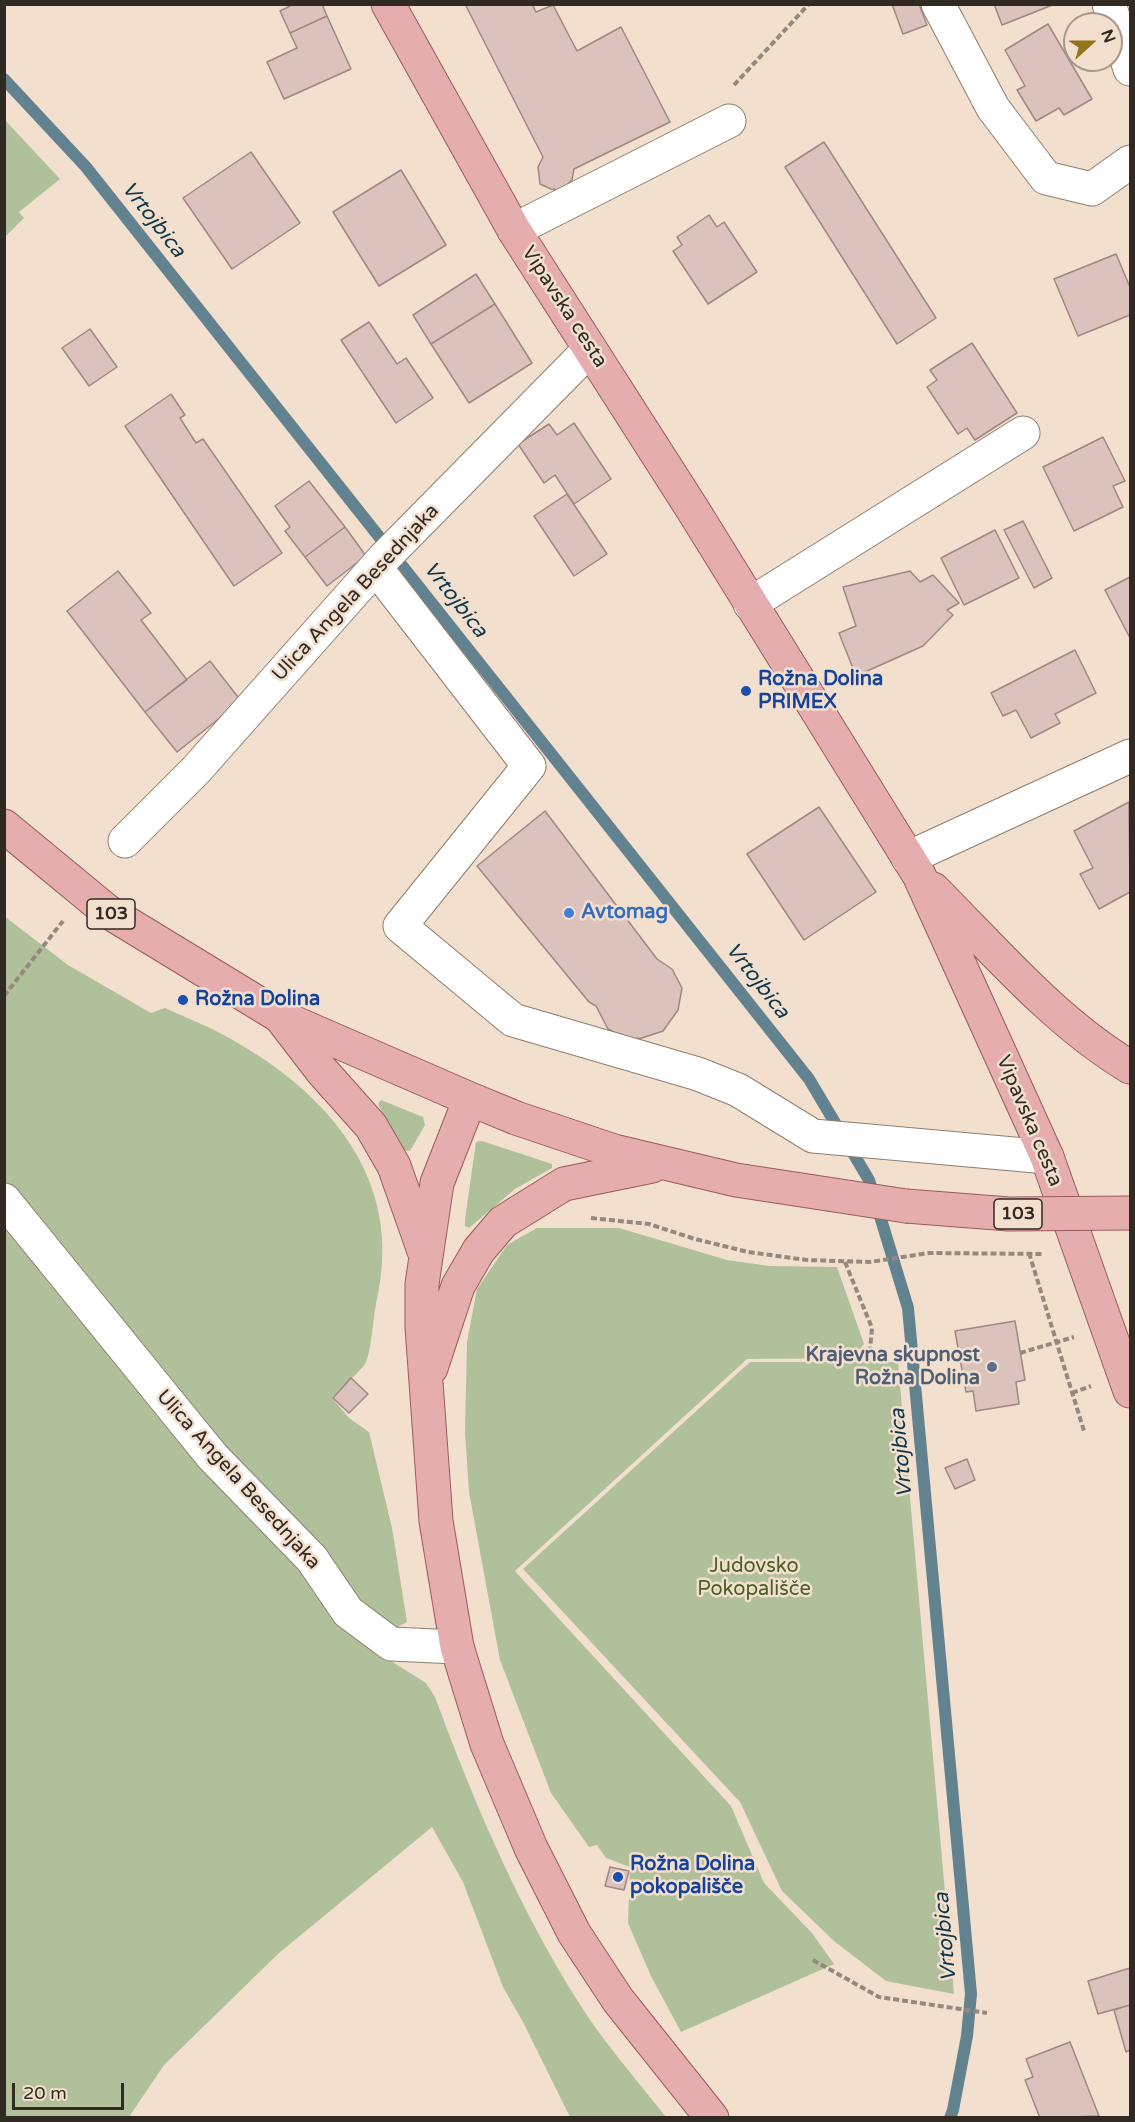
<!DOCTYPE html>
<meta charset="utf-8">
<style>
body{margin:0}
#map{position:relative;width:1135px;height:2122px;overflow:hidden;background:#f2dfce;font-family:"Varela Round",sans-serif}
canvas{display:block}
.frame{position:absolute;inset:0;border:6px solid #312a23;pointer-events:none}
.north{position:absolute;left:1063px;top:12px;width:60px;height:60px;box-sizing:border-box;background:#f2dfce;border:2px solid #a5978a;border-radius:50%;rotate:69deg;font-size:16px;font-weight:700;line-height:24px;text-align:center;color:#312a23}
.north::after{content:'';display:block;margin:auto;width:21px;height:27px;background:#93761c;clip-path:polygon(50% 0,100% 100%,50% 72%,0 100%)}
.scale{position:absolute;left:12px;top:2083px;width:112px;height:27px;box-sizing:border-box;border:3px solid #312a23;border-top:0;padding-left:8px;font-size:18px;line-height:21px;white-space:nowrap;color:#312a23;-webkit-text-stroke:4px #f2dfce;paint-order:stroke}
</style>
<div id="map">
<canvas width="1135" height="2122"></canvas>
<div class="frame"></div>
<div class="north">N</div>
<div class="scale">20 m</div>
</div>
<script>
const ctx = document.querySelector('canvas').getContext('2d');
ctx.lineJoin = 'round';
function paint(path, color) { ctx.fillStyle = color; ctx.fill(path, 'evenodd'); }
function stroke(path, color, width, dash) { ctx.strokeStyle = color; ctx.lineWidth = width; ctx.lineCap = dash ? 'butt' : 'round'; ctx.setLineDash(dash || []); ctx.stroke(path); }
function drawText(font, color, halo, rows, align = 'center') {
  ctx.font = font + ' "Varela Round",sans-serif'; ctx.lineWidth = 5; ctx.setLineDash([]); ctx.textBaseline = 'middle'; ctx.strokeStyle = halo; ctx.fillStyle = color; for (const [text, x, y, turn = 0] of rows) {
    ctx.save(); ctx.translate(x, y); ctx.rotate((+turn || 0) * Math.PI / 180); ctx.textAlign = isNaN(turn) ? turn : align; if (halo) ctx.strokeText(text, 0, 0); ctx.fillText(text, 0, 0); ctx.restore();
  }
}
paint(new Path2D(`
 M4 119 60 179 19 212 24 218 5 237Z
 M4 916 68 965 151 1013 165 1008C187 1018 210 1027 231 1039 329 1094 404 1180 377 1299 373 1316 372 1348 366 1362 364 1368 338 1391 332 1398L349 1418 369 1432 392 1528 407 1622 392 1630 359 1608 221 1450 86 1278 5 1182Z
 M381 1100 423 1117 425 1125 410 1151 402 1150 378 1104Z
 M482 1141 552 1164V1168L515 1189 469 1228 465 1226V1219L476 1142Z
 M5 1215 370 1648 426 1683 435 1697C476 1808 523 1918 588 2017 612 2052 640 2084 666 2117H570L523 2022 503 1987 463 1882 432 1827 279 1953 164 2065 129 2117H5Z
 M537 1228H619L727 1260 769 1266 837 1267 864 1344 852 1358 747 1359 515 1571 731 1806 764 1883 812 1933 834 1964 681 2032 651 1976 628 1923 630 1867 606 1858 597 1845 589 1847 551 1793 500 1660 469 1492 465 1432 467 1342 477 1289 507 1245Z
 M750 1362H898L954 1994 886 1981 834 1941 782 1891 740 1802 523 1569Z`), '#b0c09a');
stroke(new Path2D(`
 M4 79 86 167 809 1079 869 1180 908 1308 971 1994 967 2036 953 2110 950 2118`), '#638290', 12);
const building = new Path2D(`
 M294 4H322L327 16 290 33 280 11Z
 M465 4H532L536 12 553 5 577 51 621 27 670 122 574 169 572 180 561 190 551 189 540 184 538 167 543 157Z
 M892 4H919L927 25 903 34Z
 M994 4H1055L1002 25Z
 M327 16 351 69 284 99 267 62 297 48 290 33Z
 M1048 24 1092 99 1064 115 1059 108 1036 121 1017 90 1025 86 1005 50Z
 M824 142 936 318 897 344 785 167Z
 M251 152 300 223 232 269 183 198Z
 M401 170 446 245 379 286 333 212Z
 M709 215 717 227 724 222 757 272 708 304 673 251 682 245 677 237Z
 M1116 254 1130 287V315L1078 336 1054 279Z
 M476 274 495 304 431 344 413 315Z
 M495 304 532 363 469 403 431 344Z
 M369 322 397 364 406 358 433 398 396 423 341 340Z
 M90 329 117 367 89 386 62 348Z
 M972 343 1017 413 975 440 967 428 958 434 927 387 937 380 930 370Z
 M171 394 185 415 180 418 196 443 203 439 282 553 234 586 125 426Z
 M574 423 611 479 574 504 555 475 544 483 518 444 549 424 557 435Z
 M1103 437 1125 481 1113 486 1123 507 1074 531 1043 467Z
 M309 481 345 527 305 557 285 531 290 527 275 506Z
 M567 494 607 554 574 576 534 516Z
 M1023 521 1052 578 1034 588 1004 530Z
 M345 527 366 556 327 586 305 557Z
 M995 530 1019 578 964 605 941 558Z
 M118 571 151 613 141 620 187 680 145 712 67 611Z
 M910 571 920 582 933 575 959 603 947 610 953 615 923 646 856 676 839 633 856 626 843 587Z
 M1130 577V638L1105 590Z
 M1075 650 1096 693 1055 714 1060 723 1031 738 1016 710 1003 716 991 693Z
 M210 661 241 701 177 752 145 712Z
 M1129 802 1130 892 1099 909 1080 874 1093 868 1074 831Z
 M819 807 876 892 804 940 747 854Z
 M545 811 657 959 672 969 682 988 678 1010 663 1031 642 1038 626 1039 608 1029 596 1006 589 1002 477 866Z
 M1015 1321 1025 1380 1016 1382 1019 1404 976 1411 973 1391 966 1392 955 1331Z
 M351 1378 368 1394 349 1413 333 1398Z
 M967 1459 975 1480 955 1489 945 1468Z
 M610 1867 629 1871 624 1890 605 1886Z
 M1130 1968V2005L1098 2014 1088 1981Z
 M1130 2005V2050L1126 2052 1114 2010Z
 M1070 2042 1099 2116 1040 2118 1025 2080 1033 2077 1026 2059Z`);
paint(building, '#dcc2bc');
stroke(building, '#a08782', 1.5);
const minor = new Path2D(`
 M938 4 993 108 1046 178 1092 189 1130 162
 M1109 4 1130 69
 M514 230 729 121
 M376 568 529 766 400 926 513 1020 698 1074 738 1090 813 1136 1047 1157
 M750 604 1023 433
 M125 841 196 770 384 558 590 349
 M908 858 1130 756
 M4 1200 212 1456 312 1559 348 1612 391 1644 457 1647`);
const major = new Path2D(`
 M388 4 514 230 693 510 919 875 1047 1157 1130 1391
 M4 826 107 911 281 1017 470 1099 516 1118 614 1151 736 1180 906 1206
 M933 889C995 951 1055 1022 1130 1067
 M282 1019 322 1071 371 1126 394 1166 424 1251
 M470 1099 437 1183 422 1284V1327L436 1521 457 1647 487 1744 531 1848 574 1933 618 2000 712 2118
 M431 1368 458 1286 479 1250 503 1222 564 1184 652 1166`);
stroke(minor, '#907e6e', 35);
stroke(major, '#9b5b5a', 35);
stroke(new Path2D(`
 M734 85 809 4
 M4 996 63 921
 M591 1218 649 1224 695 1239 748 1252 807 1260 870 1262 929 1253 1042 1254
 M1029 1253 1084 1431
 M845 1262 872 1328 869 1362
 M1020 1353 1074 1337
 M1072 1393 1091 1386
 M813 1960 879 1997 987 2013`), '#95887c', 4, [6, 3]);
stroke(minor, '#fff', 33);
stroke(major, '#e5adae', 33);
const majorBridge = new Path2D(`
 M906 1206 1009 1214 1130 1213`);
stroke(majorBridge, '#9b5b5a', 35, []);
stroke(majorBridge, '#e5adae', 33);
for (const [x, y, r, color] of [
 [746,691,6,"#1a4fb4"],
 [569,913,6,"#3f7fe0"],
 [183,1000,6,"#1a4fb4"],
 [992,1367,6,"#5c6f8a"],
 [618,1877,6,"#1a4fb4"]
]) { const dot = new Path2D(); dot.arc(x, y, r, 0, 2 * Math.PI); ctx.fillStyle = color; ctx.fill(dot); stroke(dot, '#f2dfce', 2); }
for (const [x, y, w] of [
 [111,914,48],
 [1018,1214,48]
]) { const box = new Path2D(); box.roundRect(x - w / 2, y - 15, w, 30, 4.5); ctx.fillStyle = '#f2dfce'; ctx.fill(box); stroke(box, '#312a23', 1.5); }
drawText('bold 18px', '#312a23', null, [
 ["103",111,914],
 ["103",1018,1214]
]);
drawText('20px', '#312a23', '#f2dfce', [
 ["Vipavska cesta",564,307,57],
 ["Ulica Angela Besednjaka",356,593,-47],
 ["Vipavska cesta",1029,1121,67],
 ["Ulica Angela Besednjaka",238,1480,48]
]);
drawText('bold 20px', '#164399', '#f2dfce', [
 ["Rožna Dolina",758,680],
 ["PRIMEX",758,703],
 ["Rožna Dolina",195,1000],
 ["Rožna Dolina",630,1865],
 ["pokopališče",630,1888]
], 'left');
drawText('bold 20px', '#366cbe', '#f2dfce', [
 ["Avtomag",581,913]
], 'left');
drawText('bold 20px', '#4e5e75', '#f2dfce', [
 ["Krajevna skupnost",980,1356],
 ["Rožna Dolina",980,1379]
], 'right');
drawText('20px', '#496023', '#f2dfce', [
 ["Judovsko",754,1567],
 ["Pokopališče",754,1590]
]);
drawText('italic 21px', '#0d3749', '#f2dfce', [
 ["Vrtojbica",153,220,52],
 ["Vrtojbica",455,600,52],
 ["Vrtojbica",757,981,52],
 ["Vrtojbica",902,1453,-95],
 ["Vrtojbica",946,1937,-95]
]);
</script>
